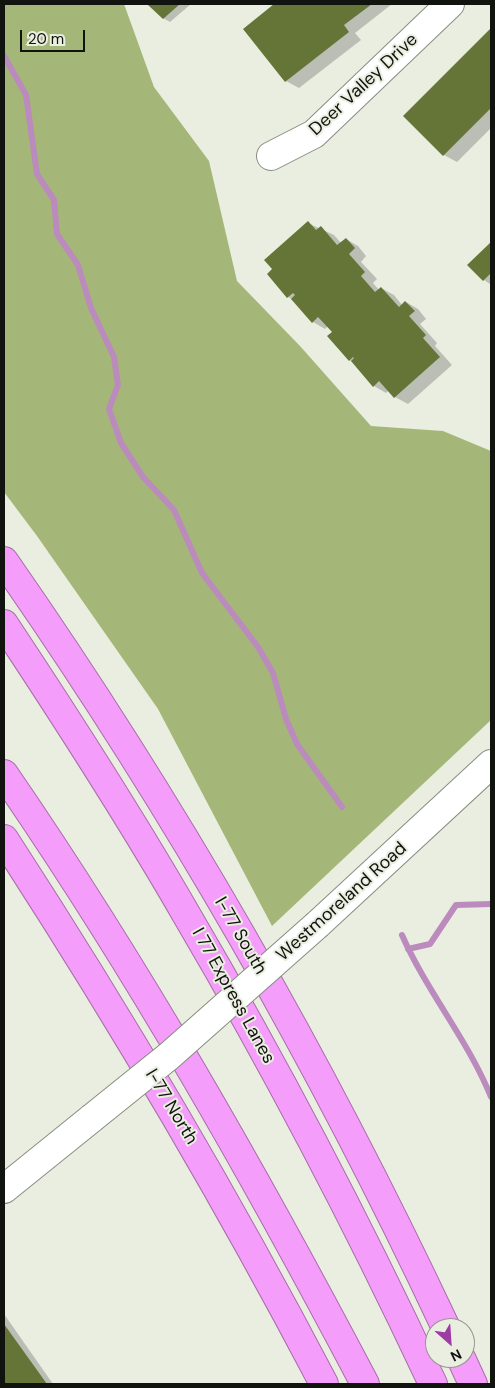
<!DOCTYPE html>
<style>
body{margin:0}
#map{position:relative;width:495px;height:1388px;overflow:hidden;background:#eaeee1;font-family:"DM Sans",sans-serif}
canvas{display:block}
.frame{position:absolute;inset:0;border:5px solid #11130e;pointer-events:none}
.north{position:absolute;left:425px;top:1318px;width:50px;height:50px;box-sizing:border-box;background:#eaeee1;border:1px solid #93968d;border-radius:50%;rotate:154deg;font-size:14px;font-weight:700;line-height:20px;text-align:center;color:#11130e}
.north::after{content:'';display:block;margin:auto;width:18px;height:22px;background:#9d3ca3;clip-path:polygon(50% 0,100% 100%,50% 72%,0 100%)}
.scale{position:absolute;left:20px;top:30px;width:65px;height:22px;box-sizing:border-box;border:2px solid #11130e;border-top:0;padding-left:6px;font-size:15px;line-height:18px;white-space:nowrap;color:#11130e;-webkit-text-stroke:4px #eaeee1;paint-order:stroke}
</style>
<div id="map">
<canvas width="495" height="1388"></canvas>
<div class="frame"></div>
<div class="north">N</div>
<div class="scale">20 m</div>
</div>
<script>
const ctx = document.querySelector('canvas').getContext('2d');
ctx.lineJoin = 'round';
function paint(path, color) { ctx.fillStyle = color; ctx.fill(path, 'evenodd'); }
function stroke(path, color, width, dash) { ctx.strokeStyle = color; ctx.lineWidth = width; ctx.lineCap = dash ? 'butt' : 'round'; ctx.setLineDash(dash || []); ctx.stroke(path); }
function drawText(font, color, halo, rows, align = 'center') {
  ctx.font = font + ' "DM Sans",sans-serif'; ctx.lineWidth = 4; ctx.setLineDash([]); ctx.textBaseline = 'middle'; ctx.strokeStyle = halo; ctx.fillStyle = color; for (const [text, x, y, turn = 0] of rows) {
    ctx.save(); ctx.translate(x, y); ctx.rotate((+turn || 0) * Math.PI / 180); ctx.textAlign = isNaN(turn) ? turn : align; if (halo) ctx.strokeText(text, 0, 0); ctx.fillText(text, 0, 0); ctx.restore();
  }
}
paint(new Path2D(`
 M4 4H124L154 87 209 161 237 281 300 346 371 426 443 431 491 451V720L272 926 158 709 37 536 4 492Z`), '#a5b778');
paint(new Path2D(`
 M152 4H191L170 22 163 18 150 5Z
 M276 4H392L355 33 361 40 299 88 286 81 244 29Z
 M491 30V128L457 162 444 155 405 116Z
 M308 223 334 235 341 243 346 239 358 246 366 256 361 262 377 279 373 283 379 290 381 288 394 295 402 305 406 302 418 309 426 319 420 324 437 343 435 346 452 365 408 404 395 397 389 390 386 393 374 386 353 362 349 360 334 332 328 326 325 329 313 322 293 300 288 297Z
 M491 243V284H490L484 280 469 265Z
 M4 1314 53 1384H4Z`), '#0003');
stroke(new Path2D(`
 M4 56 26 95 37 174 54 200 57 234 78 265 91 308 114 357 118 385 109 409 121 443 143 477 174 510 202 573 258 647 273 673 286 719 297 744 342 807
 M402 935C427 992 468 1040 491 1097
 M408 949 430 944 456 905 491 904`), '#ba8bbc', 6);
paint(new Path2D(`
 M150 4H180L163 19 148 5Z
 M274 4H372L344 25 349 32 285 82 243 29Z
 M491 28V108L443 156 403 116Z
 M308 221 316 230 321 226 337 245 346 238 355 248 349 254 365 272 361 276 375 292 381 287 399 307 405 301 415 311 409 316 426 335 423 338 440 357 394 398 379 381 373 387 351 361 354 358 353 357 349 361 327 336 332 332 318 317 312 323 291 299 295 295 293 293 287 298 267 274 272 269 264 260Z
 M491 242V273L483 281 467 265Z
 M4 1324 47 1384H4Z`), '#657537');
const minor = new Path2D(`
 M271 156 314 134 450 4
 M318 924 491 764
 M4 1189 92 1118`);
const highway = new Path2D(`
 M4 561C172 802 321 1062 446 1328
 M4 624C67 719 129 815 186 914 276 1067 358 1224 433 1384
 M4 774C138 969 255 1175 365 1384
 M4 839C119 1016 226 1197 324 1384
 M461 1358 473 1384`);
stroke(minor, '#898d81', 30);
stroke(highway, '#a56da7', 30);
stroke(minor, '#fff', 28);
stroke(highway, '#f59dfa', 28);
const minorBridge = new Path2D(`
 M92 1118 169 1056 318 924`);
stroke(minorBridge, '#898d81', 30, []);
stroke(minorBridge, '#fff', 28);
drawText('18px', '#11130e', '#eaeee1', [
 ["Deer Valley Drive",364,85,-43],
 ["Westmoreland Road",342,902,-42],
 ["I-77 South",240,936,60],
 ["I 77 Express Lanes",233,996,61],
 ["I-77 North",171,1107,59]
]);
</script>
